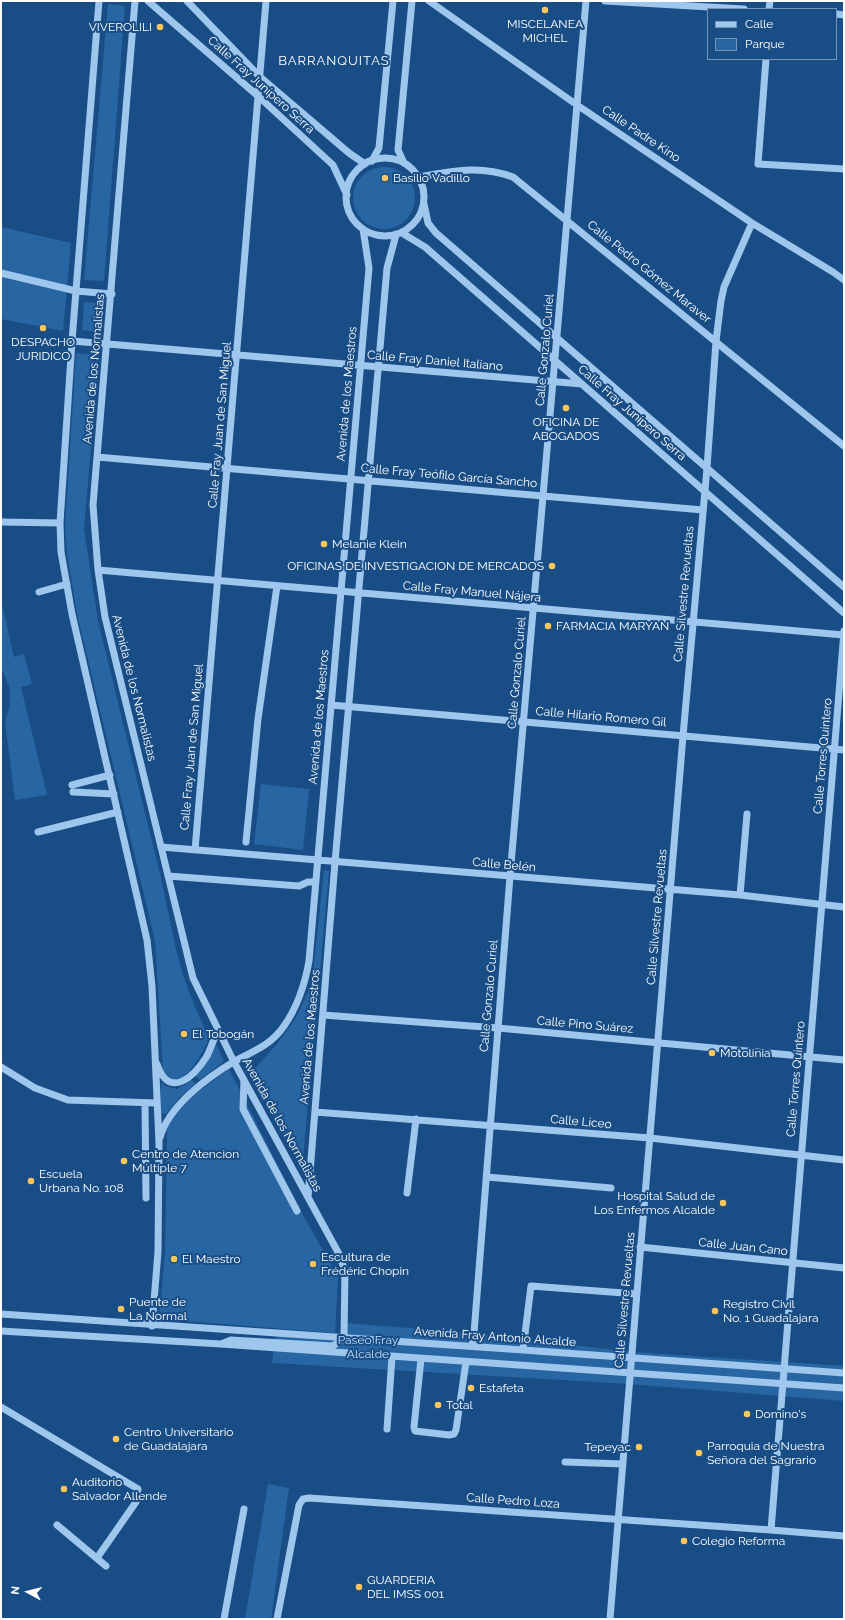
<!DOCTYPE html>
<meta charset="utf-8">
<style>
body{margin:0}
#map{position:relative;width:845px;height:1620px;overflow:hidden;background:#194d85;font-family:Raleway,sans-serif}
canvas{display:block}
.frame{position:absolute;inset:0;border:2px solid #fff;pointer-events:none}
.legend{position:absolute;left:707px;top:8px;width:130px;height:52px;box-sizing:border-box;background:#194d85;border:1px solid #7594b6;margin:0;padding:5px 7px;list-style:none;font-size:12px;color:#fff}
.legend li{display:flex;align-items:center;gap:8px;height:20px}
.legend b{width:20px;border:1px solid #7594b6}
.north{position:absolute;left:8px;top:1572px;width:40px;height:40px;-webkit-text-stroke:3px #194d85;paint-order:stroke;rotate:277deg;font-size:11px;font-weight:700;line-height:16px;text-align:center;color:#fff}
.north::after{content:'';display:block;margin:auto;width:14px;height:18px;background:#fff;clip-path:polygon(50% 0,100% 100%,50% 72%,0 100%)}
</style>
<div id="map">
<canvas width="845" height="1620"></canvas>
<div class="frame"></div>
<ul class="legend">
<li><b style="height:5px;background:#9fc6ec"></b>Calle</li>
<li><b style="height:11px;background:#2865a3"></b>Parque</li>
</ul>
<div class="north">N</div>
</div>
<script>
const ctx = document.querySelector('canvas').getContext('2d');
ctx.lineJoin = 'round';
function paint(path, color) { ctx.fillStyle = color; ctx.fill(path, 'evenodd'); }
function stroke(path, color, width, dash) { ctx.strokeStyle = color; ctx.lineWidth = width; ctx.lineCap = dash ? 'butt' : 'round'; ctx.setLineDash(dash || []); ctx.stroke(path); }
function drawText(font, color, halo, rows, align = 'center') {
  ctx.font = font + ' Raleway,sans-serif'; ctx.lineWidth = 4; ctx.setLineDash([]); ctx.textBaseline = 'middle'; ctx.strokeStyle = halo; ctx.fillStyle = color; for (const [text, x, y, turn = 0] of rows) {
    ctx.save(); ctx.translate(x, y); ctx.rotate((+turn || 0) * Math.PI / 180); ctx.textAlign = isNaN(turn) ? turn : align; if (halo) ctx.strokeText(text, 0, 0); ctx.fillText(text, 0, 0); ctx.restore();
  }
}
paint(new Path2D(`
 M108 4 125 6 104 281 84 280Z
 M353 198a31 31 0 1 1 62 0a31 31 0 1 1-62 0Z
 M1 227 71 243 63 331 1 319Z
 M84 302 104 303 101 332 82 330Z
 M76 353 99 355 84 529 98 621 161 878 177 954 186 984 197 1012 209 1038C203 1053 180 1098 163 1070L155 941 77 614 67 554 65 528Z
 M1 600 14 657 24 654 32 684 21 687 47 795 15 800 5 722 10 705V688L1 668Z
 M261 784 309 789 303 850 254 844Z
 M324 870 329 871 302 1170 251 1073 277 1044 296 1018 312 983Z
 M216 1044 224 1061 200 1080 196 1076 211 1055Z
 M229 1069 303 1215 338 1277 335 1333 159 1319 165 1252 167 1139C167 1135 167 1130 168 1127 176 1104 211 1083 229 1069Z
 M192 1080 196 1084 180 1097 166 1114 160 1113 161 1082 165 1086 177 1089Z
 M346 1323 474 1333 632 1352 844 1366V1401L629 1384 272 1363 276 1334 345 1338Z
 M268 1484 289 1488 271 1619H245Z`), '#2865a3');
stroke(new Path2D(`
 M99 1 72 341 60 523 61 552 72 614 147 940 152 986 159 1143 158 1252 152 1326
 M135 1 93 505 98 570 105 617 193 978 234 1062 339 1254 345 1271 344 1338 333 1346 231 1340 221 1344
 M148 1 258 96 333 165 347 195
 M187 1 260 77 349 153 365 164
 M429 1 577 105 752 223 833 272 844 280
 M605 1 744 9
 M769 9 770 1
 M836 14 844 15
 M766 59 758 164 844 169
 M346 197a39 39 0 1 1 78 0a39 39 0 1 1-78 0Z
 M372 161 379 148 393 1
 M404 163 398 150 412 1
 M419 177C454 171 479 165 513 177L844 446
 M424 204 428 223 436 233 844 587
 M402 233 425 247 844 613
 M1 273 76 291 112 294
 M72 341 582 384
 M97 457 703 510
 M1 522 60 523
 M98 570 844 635
 M39 592 67 584
 M331 705 844 750
 M72 785 110 775
 M73 792 114 794
 M38 832 118 812
 M246 842 258 719 277 586
 M161 847 740 895 844 907
 M195 850 266 1
 M168 876 299 886 308 882H316
 M740 895 747 814
 M323 1015 498 1028 844 1060
 M157 1064C169 1100 194 1077 207 1056 211 1048 214 1038 218 1030
 M1 1067 35 1088 68 1100 156 1103
 M244 1080 243 1109 297 1211
 M145 1103 146 1198
 M315 1112 650 1138 844 1160
 M160 1138C168 1106 208 1077 235 1061 254 1051 271 1045 284 1026 298 1006 305 984 309 961L369 268 363 229
 M487 1177 611 1188
 M407 1193 416 1119
 M308 1197 335 862 387 268 396 235
 M640 1247 844 1268
 M1 1314 523 1350 844 1373
 M1 1331 221 1344 844 1388
 M472 1346 474 1333 510 876 586 1
 M523 1350 531 1286 637 1294
 M421 1359 414 1427 415 1431 449 1435 454 1434 456 1430 466 1362
 M1 1407 138 1489 136 1502 97 1558
 M387 1429 392 1357
 M565 1462 623 1464
 M57 1525 106 1566
 M771 1530 844 631
 M224 1619 244 1509
 M277 1619 299 1505 303 1499 309 1498 771 1530 844 1536
 M610 1619 683 736 707 468 716 341 721 301 724 287 752 223`), '#9fc6ec', 7);
for (const [x, y, r, color] of [
 [545,10,4,"#ffc75a"],
 [160,27,4,"#ffc75a"],
 [385,178,4,"#ffc75a"],
 [43,328,4,"#ffc75a"],
 [566,408,4,"#ffc75a"],
 [324,544,4,"#ffc75a"],
 [552,566,4,"#ffc75a"],
 [548,626,4,"#ffc75a"],
 [184,1034,4,"#ffc75a"],
 [712,1053,4,"#ffc75a"],
 [124,1161,4,"#ffc75a"],
 [31,1181,4,"#ffc75a"],
 [723,1203,4,"#ffc75a"],
 [174,1259,4,"#ffc75a"],
 [313,1264,4,"#ffc75a"],
 [121,1309,4,"#ffc75a"],
 [715,1311,4,"#ffc75a"],
 [471,1388,4,"#ffc75a"],
 [438,1405,4,"#ffc75a"],
 [747,1414,4,"#ffc75a"],
 [116,1439,4,"#ffc75a"],
 [639,1447,4,"#ffc75a"],
 [699,1453,4,"#ffc75a"],
 [64,1489,4,"#ffc75a"],
 [684,1541,4,"#ffc75a"],
 [359,1587,4,"#ffc75a"]
]) { const dot = new Path2D(); dot.arc(x, y, r, 0, 2 * Math.PI); ctx.fillStyle = color; ctx.fill(dot); stroke(dot, '#194d85', 1.5); }
drawText('12px', '#fff', '#194d85', [
 ["MISCELANEA",545,24,"center"],
 ["MICHEL",545,38,"center"],
 ["VIVEROLILI",152,27,"right"],
 ["Basilio Vadillo",393,178],
 ["DESPACHO",43,342,"center"],
 ["JURIDICO",43,356,"center"],
 ["OFICINA DE",566,422,"center"],
 ["ABOGADOS",566,436,"center"],
 ["Melanie Klein",332,544],
 ["OFICINAS DE INVESTIGACION DE MERCADOS",544,566,"right"],
 ["FARMACIA MARYAN",556,626],
 ["El Tobogán",192,1034],
 ["Motolinia",720,1053],
 ["Centro de Atencion",132,1154],
 ["Múltiple 7",132,1168],
 ["Escuela",39,1174],
 ["Urbana No. 108",39,1188],
 ["Hospital Salud de",715,1196,"right"],
 ["Los Enfermos Alcalde",715,1210,"right"],
 ["Escultura de",321,1257],
 ["Frédéric Chopin",321,1271],
 ["El Maestro",182,1259],
 ["Puente de",129,1302],
 ["La Normal",129,1316],
 ["Registro Civil",723,1304],
 ["No. 1 Guadalajara",723,1318],
 ["Estafeta",479,1388],
 ["Total",446,1405],
 ["Domino's",755,1414],
 ["Centro Universitario",124,1432],
 ["de Guadalajara",124,1446],
 ["Parroquia de Nuestra",707,1446],
 ["Señora del Sagrario",707,1460],
 ["Tepeyac",631,1447,"right"],
 ["Auditorio",72,1482],
 ["Salvador Allende",72,1496],
 ["Colegio Reforma",692,1541],
 ["GUARDERIA",367,1580],
 ["DEL IMSS 001",367,1594]
], 'left');
drawText('12px', '#fff', '#194d85', [
 ["Calle Fray Junípero Serra",261,85,42],
 ["Calle Padre Kino",641,134,34],
 ["Calle Pedro Gómez Maraver",649,272,39],
 ["Calle Gonzalo Curiel",545,350,-85],
 ["Calle Fray Daniel Italiano",435,361,5],
 ["Avenida de los Normalistas",94,369,-85],
 ["Avenida de los Maestros",347,394,-85],
 ["Calle Fray Junípero Serra",632,413,41],
 ["Calle Fray Juan de San Miguel",220,425,-85],
 ["Calle Fray Teófilo García Sancho",449,476,5],
 ["Calle Fray Manuel Nájera",472,592,5],
 ["Calle Silvestre Revueltas",684,594,-85],
 ["Calle Gonzalo Curiel",517,673,-85],
 ["Avenida de los Normalistas",134,688,76],
 ["Avenida de los Maestros",319,717,-85],
 ["Calle Hilario Romero Gil",601,717,5],
 ["Calle Fray Juan de San Miguel",192,747,-85],
 ["Calle Torres Quintero",823,756,-85],
 ["Calle Belén",504,865,5],
 ["Calle Silvestre Revueltas",657,917,-85],
 ["Calle Gonzalo Curiel",489,996,-85],
 ["Calle Pino Suárez",585,1025,5],
 ["Avenida de los Maestros",310,1037,-85],
 ["Calle Torres Quintero",796,1079,-85],
 ["Calle Liceo",581,1122,5],
 ["Avenida de los Normalistas",282,1125,61],
 ["Calle Juan Cano",743,1247,6],
 ["Calle Silvestre Revueltas",625,1300,-85],
 ["Avenida Fray Antonio Alcalde",495,1337,4],
 ["Calle Pedro Loza",513,1501,4]
]);
drawText('12px', '#c4dff9', '#194d85', [
 ["Paseo Fray",368,1340],
 ["Alcalde",368,1354]
]);
ctx.letterSpacing = '1px';
drawText('13px', '#fff', '#194d85', [
 ["BARRANQUITAS",334,61]
]);
ctx.letterSpacing = '0px';
</script>
